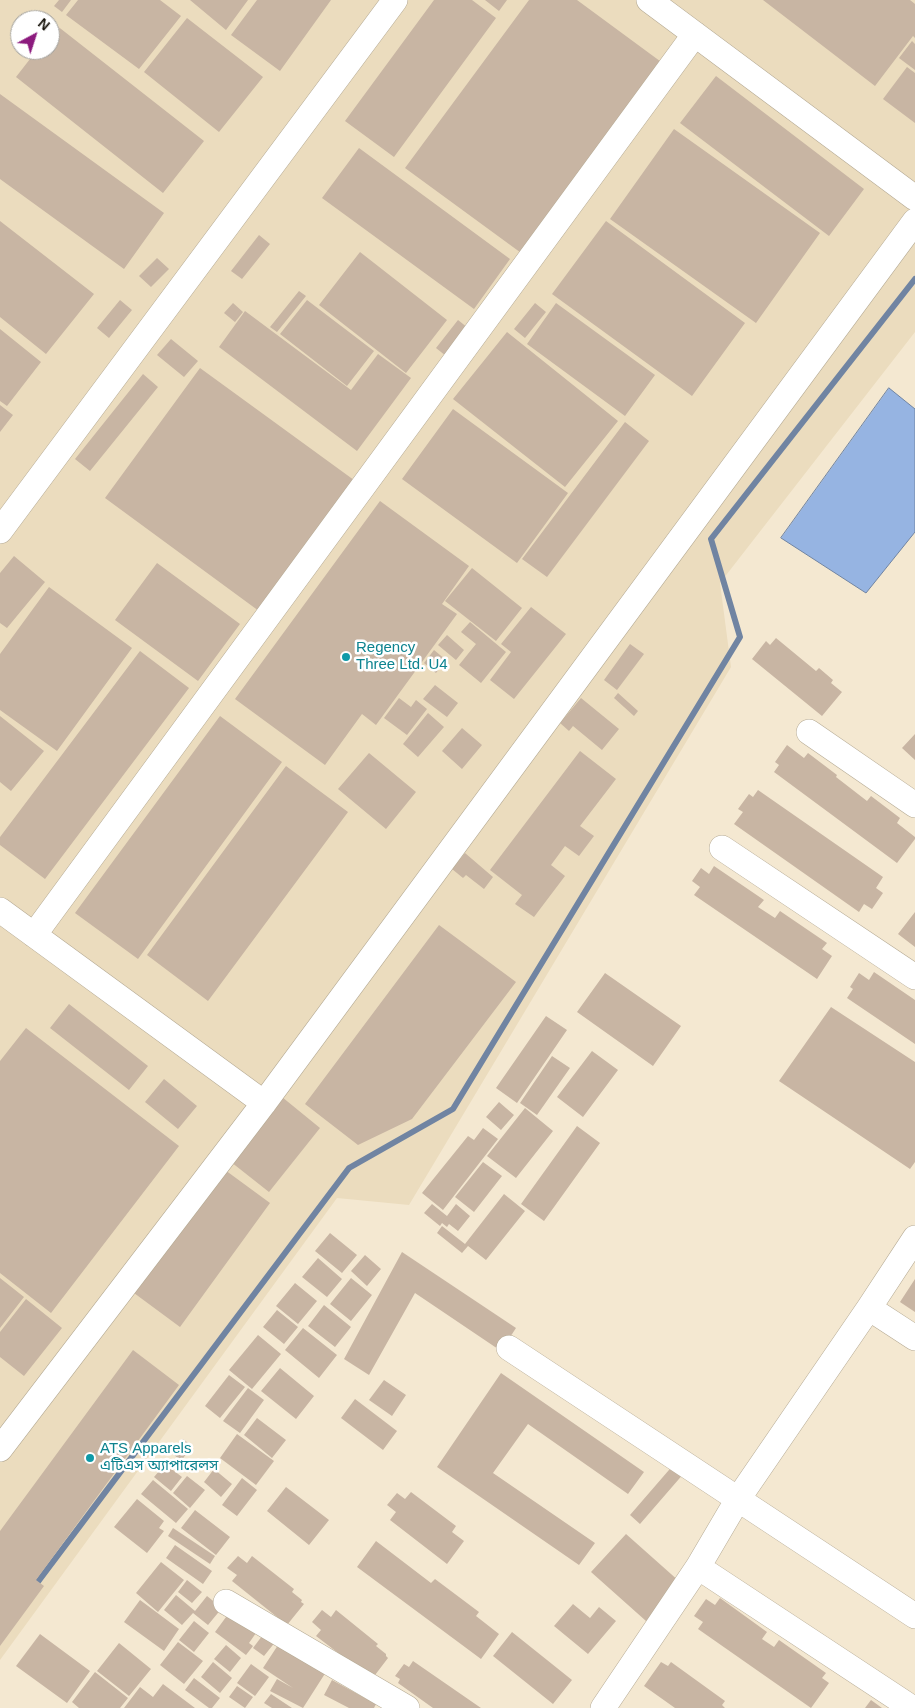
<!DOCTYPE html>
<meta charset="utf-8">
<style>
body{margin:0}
#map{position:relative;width:915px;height:1708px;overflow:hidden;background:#f4e8d1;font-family:Arial,sans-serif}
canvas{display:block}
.north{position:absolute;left:10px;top:10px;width:50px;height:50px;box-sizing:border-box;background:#fff;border:1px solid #a2a19d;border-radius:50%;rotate:40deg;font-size:14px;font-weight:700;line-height:20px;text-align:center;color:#17130b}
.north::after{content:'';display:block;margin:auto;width:18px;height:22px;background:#8c1b7e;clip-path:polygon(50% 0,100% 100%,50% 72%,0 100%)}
</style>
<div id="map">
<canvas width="915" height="1708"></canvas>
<div class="north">N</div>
</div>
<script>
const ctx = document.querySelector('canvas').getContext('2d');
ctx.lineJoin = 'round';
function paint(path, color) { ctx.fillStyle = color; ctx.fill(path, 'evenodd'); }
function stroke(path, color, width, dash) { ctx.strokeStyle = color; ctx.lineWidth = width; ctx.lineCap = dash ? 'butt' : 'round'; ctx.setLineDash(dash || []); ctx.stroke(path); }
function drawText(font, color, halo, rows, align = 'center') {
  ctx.font = font + ' Arial,"Noto Sans Bengali",sans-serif'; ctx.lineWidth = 5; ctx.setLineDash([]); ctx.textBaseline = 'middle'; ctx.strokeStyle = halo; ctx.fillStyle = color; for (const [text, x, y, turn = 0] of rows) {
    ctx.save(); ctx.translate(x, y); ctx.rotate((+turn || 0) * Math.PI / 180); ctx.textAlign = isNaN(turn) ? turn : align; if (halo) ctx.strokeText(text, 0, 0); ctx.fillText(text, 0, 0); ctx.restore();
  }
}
paint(new Path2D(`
 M0 0H915V332L720 583 731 667 409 1205 337 1198 0 1660ZM20 20H50V50H20Z`), '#ebdcbe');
const water = new Path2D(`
 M889 388 915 409V532L866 593 781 538Z`);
paint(water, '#96b4e2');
stroke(water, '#7084a2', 1);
stroke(new Path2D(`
 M34 1587 349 1168 453 1109 740 637 711 539 915 279`), '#7084a2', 6);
paint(new Path2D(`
 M59 0H71L62 12 54 6Z
 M78 0H160L181 16 139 69 66 15Z
 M190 0H248L226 30Z
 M257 0H331L280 71 231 35Z
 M434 0H472L496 18 394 157 345 121Z
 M485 0H507L499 11Z
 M529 0H577L668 67 528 258 405 168Z
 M763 0H910L915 4V38L913 36 875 86Z
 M187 18 263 77 219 132 144 72Z
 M56 25 204 141 163 193 16 77 37 50H50V33Z
 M912 41 915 44V70L899 58Z
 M907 67 915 73V123L883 99Z
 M716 76 864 189 829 236 680 123Z
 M0 94 164 213 124 269 0 179Z
 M674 129 820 233 756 323 610 219Z
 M359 148 510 259 474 309 322 198Z
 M0 221 94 294 46 354 0 317Z
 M606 221 745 323 692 396 552 294Z
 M259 235 270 244 242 279 231 271Z
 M360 252 447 320 406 373 319 305Z
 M157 258 169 269 151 287 139 276Z
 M299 291 306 296 277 332 270 327Z
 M120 300 132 310 109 338 97 328Z
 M307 300 374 351 347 386 280 334Z
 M233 303 243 312 235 322 224 313Z
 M535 303 546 312 525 338 514 329Z
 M556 303 655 375 625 416 527 344Z
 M245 311 351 390 378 354 411 378 357 451 219 347Z
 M458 320 468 328 446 356 436 348Z
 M0 329 41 362 7 406 0 401Z
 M507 332 618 421 565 487 453 399Z
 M171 339 198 361 184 377 157 355Z
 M200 368 358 483 263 614 105 498Z
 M143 374 158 387 90 471 75 459Z
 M0 405 13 415 0 432Z
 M453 409 568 493 517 563 402 479Z
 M625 422 649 441 547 577 522 559Z
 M380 501 469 566 442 604 457 614 376 725 362 714 325 765 235 699Z
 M14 556 45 582 7 628 0 623V573Z
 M157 563 240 624 198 681 115 620Z
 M472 568 522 608 496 641 445 601Z
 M49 587 132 648 57 751 0 710V654Z
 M531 607 566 634 514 699 490 680 511 652 501 644Z
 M470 622 506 652 481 683 459 665 476 644 461 632Z
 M447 635 464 650 456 660 438 645Z
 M776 638 816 671 819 668 833 680 831 683 842 692 822 716 752 659 766 641 770 645Z
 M630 644 644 654 617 690 604 680Z
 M434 650 446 660 436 673 424 663Z
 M140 651 189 688 45 879 0 845V837Z
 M435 685 458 703 447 717 423 699Z
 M618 693 638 711 634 716 614 698Z
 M399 698 411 707 416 700 427 709 407 735 384 718Z
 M581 698 619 729 602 750 573 726 569 731 560 723Z
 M428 713 444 727 418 757 403 744Z
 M0 716 44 751 11 791 0 782Z
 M220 716 282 762 138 959 75 913Z
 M462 728 482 745 462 769 442 751Z
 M915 734V760L902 748Z
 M787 745 804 758 808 753 837 775 836 777 867 801 871 796 900 818 897 823 915 837V839L897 863 774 772 779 765 775 762Z
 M580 751 616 779 580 826 594 836 579 856 565 846 551 865 565 876 534 917 515 904 522 895 490 870Z
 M369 753 416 792 386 829 338 789Z
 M286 766 348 812 208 1001 147 955Z
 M758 790 883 877 876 888 883 893 872 909 864 904 859 912 734 824 743 812 738 809 749 794 753 797Z
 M465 853 493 877 484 889 466 875 463 878 452 869Z
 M714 866 764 900 758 907 775 918 780 911 827 943 822 949 832 956 817 979 694 895 700 887 692 881 701 868 709 874Z
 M915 912V947L898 934Z
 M439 925 516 982 412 1119 358 1145 305 1104Z
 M874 972 915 1000V1044L847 998 853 989 850 987 859 973 869 980Z
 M605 973 681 1026 653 1066 577 1012Z
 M69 1004 148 1066 129 1090 50 1028Z
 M831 1007 915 1062V1162L910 1169 779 1081Z
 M546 1016 567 1030 517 1103 496 1088Z
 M26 1028 179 1146 51 1313 0 1273V1061Z
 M592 1051 618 1070 583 1117 557 1097Z
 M552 1056 570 1068 537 1115 520 1103Z
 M164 1079 197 1106 178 1129 145 1102Z
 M282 1097 320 1128 269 1192 231 1162Z
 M499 1102 514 1115 501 1130 486 1117Z
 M525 1108 553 1131 516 1178 487 1156Z
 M577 1126 600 1143 544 1221 521 1204Z
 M483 1128 498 1139 443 1210 422 1193 468 1136 474 1140Z
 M483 1162 502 1176 474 1212 455 1197Z
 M225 1170 270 1203 180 1327 134 1293Z
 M504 1194 525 1211 486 1260 468 1246 462 1253 437 1233 442 1226 465 1244Z
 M432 1204 447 1216 456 1204 470 1216 458 1231 449 1224 447 1227 442 1223 440 1226 424 1213Z
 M330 1233 357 1255 342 1273 315 1251Z
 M402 1252 516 1328 501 1351 415 1293 369 1375 344 1359Z
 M365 1255 381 1269 367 1286 351 1271Z
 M318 1258 342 1279 327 1297 302 1277Z
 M0 1278 24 1297 0 1328Z
 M351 1278 372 1295 351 1321 330 1304Z
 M915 1279V1312L900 1302Z
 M295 1283 317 1301 298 1324 276 1306Z
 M26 1299 62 1328 24 1376 0 1357V1332Z
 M324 1305 351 1327 335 1347 308 1326Z
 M277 1310 298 1327 284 1344 263 1327Z
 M303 1328 337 1355 319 1378 285 1350Z
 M258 1335 281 1354 252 1389 229 1370Z
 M133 1350 179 1385 36 1580 44 1586 0 1646V1531Z
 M280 1368 314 1396 296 1419 261 1391Z
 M501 1373 644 1472 628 1494 528 1424 493 1473 595 1543 579 1565 437 1467Z
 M229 1375 245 1387 220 1418 205 1406Z
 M384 1380 406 1395 392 1416 369 1400Z
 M248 1388 264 1400 240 1433 223 1421Z
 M355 1399 397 1431 383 1450 341 1418Z
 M257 1418 286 1440 272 1458 244 1435Z
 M237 1434 274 1461 256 1485 220 1458Z
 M183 1439 192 1446 181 1461 172 1453Z
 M675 1463 685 1472 640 1524 630 1515Z
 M165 1464 182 1477 171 1491 154 1477Z
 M214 1469 232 1484 221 1497 204 1482Z
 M187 1476 205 1490 190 1508 173 1493Z
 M242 1478 257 1490 237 1516 222 1505Z
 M153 1480 188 1509 176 1523 141 1494Z
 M286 1487 329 1520 309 1545 267 1511Z
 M411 1492 456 1526 452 1532 464 1541 447 1564 390 1520 396 1512 387 1505 397 1493 405 1499Z
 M137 1499 164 1521 159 1528 164 1531 147 1553 114 1527Z
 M195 1510 230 1537 216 1555 181 1528Z
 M173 1528 215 1556 210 1564 168 1536Z
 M626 1534 680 1582 646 1621 591 1572Z
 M376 1541 431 1583 435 1579 479 1612 476 1616 499 1634 481 1659 357 1567Z
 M175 1545 212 1571 203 1584 166 1558Z
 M238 1556 247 1563 252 1556 294 1589 292 1592 302 1600 301 1602 304 1604 287 1625 232 1581 237 1575 227 1568Z
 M161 1562 184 1580 158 1612 136 1593Z
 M187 1580 202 1592 192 1603 178 1592Z
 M176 1595 195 1611 207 1596 222 1608 208 1625 193 1613 182 1625 164 1610Z
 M720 1598 767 1632 762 1639 774 1647 779 1640 826 1673 822 1678 829 1683 811 1708 698 1629 703 1622 694 1616 706 1599 715 1605Z
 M140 1600 179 1629 164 1651 124 1622Z
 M573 1604 590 1618 599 1607 616 1621 588 1654 554 1626Z
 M322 1610 331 1617 336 1610 378 1644 376 1646 386 1654V1656L388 1658 372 1679 316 1636 321 1630 312 1622Z
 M229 1613 256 1633 249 1643 253 1646 246 1655 215 1632Z
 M194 1621 209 1633 194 1652 179 1640Z
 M265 1632 276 1641 264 1656 253 1648Z
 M512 1632 572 1680 553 1704 493 1656Z
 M40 1634 90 1671 67 1703 16 1666Z
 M178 1642 203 1661 184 1684 160 1665Z
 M280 1642 326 1672 303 1708 270 1691 277 1679 293 1688 263 1668Z
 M119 1643 151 1669 129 1696 97 1671Z
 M226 1645 241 1658 230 1672 214 1659Z
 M413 1661 481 1708H433L398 1683 400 1679 395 1676 404 1664 409 1667Z
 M213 1662 232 1678 220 1693 201 1677Z
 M661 1662 668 1666 671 1662 725 1701 722 1705 725 1708H675L644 1686Z
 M251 1664 269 1677 255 1696 237 1683Z
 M95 1672 128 1698 120 1708H79L72 1702Z
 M194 1678 220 1698 212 1708H209L185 1690Z
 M332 1680 376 1704 374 1708H349L324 1695Z
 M163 1684 195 1708H124L140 1687 153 1697Z
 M237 1686 253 1697 245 1708 229 1697Z
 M271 1694 292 1708H272L264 1703Z
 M871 1700 882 1708H865Z`), '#c8b5a3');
const minor = new Path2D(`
 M649 0 915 198
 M0 531 395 0
 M809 732 915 805
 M722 848 915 977
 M0 910 264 1103
 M34 935 695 34
 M869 1308 915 1338
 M509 1348 915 1616
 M0 1449 264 1103 915 221
 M698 1567 912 1708
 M226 1602 407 1708
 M603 1708 698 1567 738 1499 869 1308 915 1238`);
stroke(minor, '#b5aa94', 26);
stroke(minor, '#fff', 25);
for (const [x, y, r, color] of [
 [346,657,5,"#0f9aa8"],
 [90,1458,5,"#0f9aa8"]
]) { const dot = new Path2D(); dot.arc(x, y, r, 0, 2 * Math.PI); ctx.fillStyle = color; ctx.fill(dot); stroke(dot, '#fff', 2); }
drawText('15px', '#0d838f', '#fff', [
 ["Regency",356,648],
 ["Three Ltd. U4",356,665],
 ["ATS Apparels",100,1449],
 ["এটিএস অ্যাপারেলস",100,1466]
], 'left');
</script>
